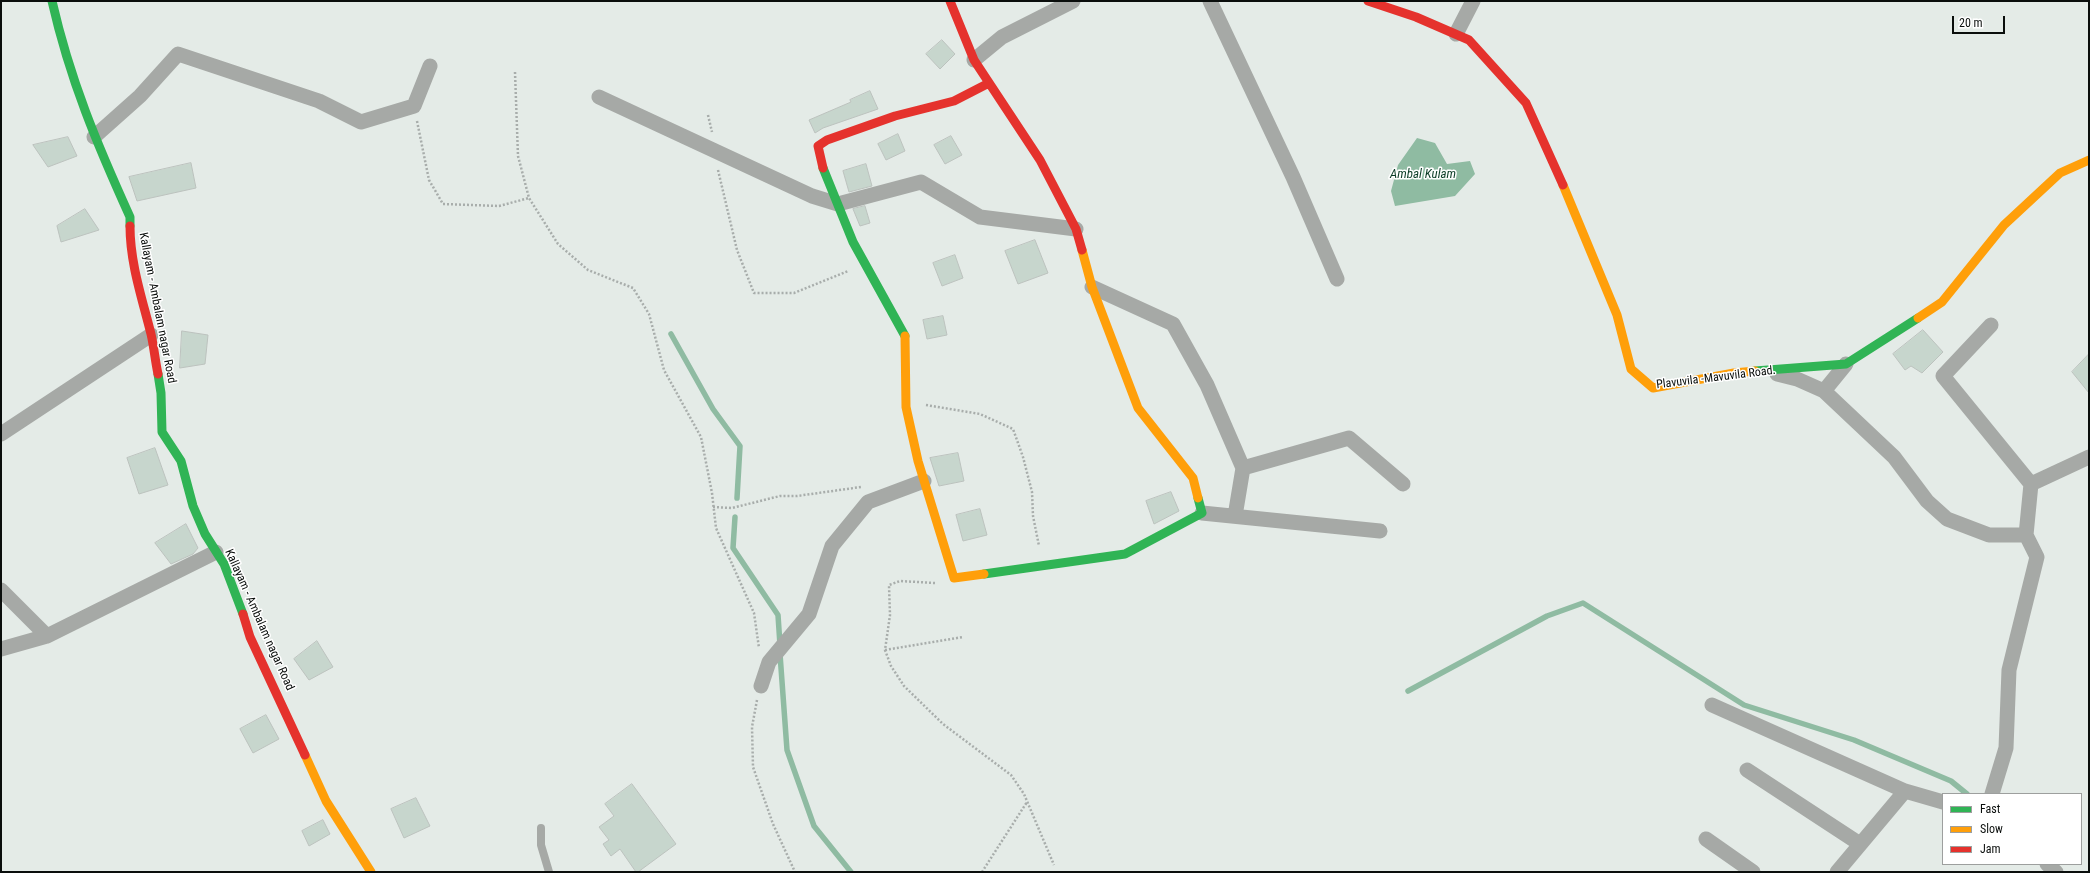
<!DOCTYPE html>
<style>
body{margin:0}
#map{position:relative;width:2090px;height:873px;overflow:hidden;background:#e4ebe7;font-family:"Roboto Condensed",sans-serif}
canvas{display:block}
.frame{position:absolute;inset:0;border:2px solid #0a0e0c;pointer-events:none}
.legend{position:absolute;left:1942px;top:793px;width:140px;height:72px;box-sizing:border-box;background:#fff;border:1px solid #9d9f9e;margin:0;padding:5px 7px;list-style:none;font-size:12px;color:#0a0e0c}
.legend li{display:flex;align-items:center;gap:8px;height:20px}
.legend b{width:20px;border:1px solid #9d9f9e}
.scale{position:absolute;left:1952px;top:16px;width:53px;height:18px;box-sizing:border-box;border:2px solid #0a0e0c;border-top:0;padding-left:5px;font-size:12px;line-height:14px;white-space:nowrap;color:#0a0e0c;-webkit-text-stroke:3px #fff;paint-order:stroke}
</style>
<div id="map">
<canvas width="2090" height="873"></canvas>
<div class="frame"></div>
<ul class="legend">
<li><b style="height:5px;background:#30b455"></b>Fast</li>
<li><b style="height:5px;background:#ff9f0a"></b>Slow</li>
<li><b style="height:5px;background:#e5322d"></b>Jam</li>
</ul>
<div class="scale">20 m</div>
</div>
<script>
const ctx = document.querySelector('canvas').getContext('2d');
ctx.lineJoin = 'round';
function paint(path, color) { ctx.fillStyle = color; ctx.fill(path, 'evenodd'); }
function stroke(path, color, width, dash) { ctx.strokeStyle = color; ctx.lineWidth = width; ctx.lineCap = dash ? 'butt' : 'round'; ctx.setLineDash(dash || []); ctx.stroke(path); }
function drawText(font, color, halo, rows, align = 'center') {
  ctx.font = font + ' "Roboto Condensed",sans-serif'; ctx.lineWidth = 3; ctx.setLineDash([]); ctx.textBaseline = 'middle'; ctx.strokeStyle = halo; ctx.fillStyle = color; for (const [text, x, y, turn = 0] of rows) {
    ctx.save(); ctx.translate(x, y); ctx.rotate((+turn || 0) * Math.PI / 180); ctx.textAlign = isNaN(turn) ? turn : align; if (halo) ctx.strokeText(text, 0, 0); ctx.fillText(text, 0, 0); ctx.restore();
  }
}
paint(new Path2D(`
 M1417 138 1435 143 1447 164 1470 161 1475 174 1455 196 1395 206 1391 191 1398 165Z`), '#8fbba2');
stroke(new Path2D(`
 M671 334 713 409 740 446 737 498
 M735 517 733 548 778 615 780 645
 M780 654 787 750 814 826 851 872
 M1408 691 1547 616 1583 603 1744 705 1854 740 1951 781 1967 794`), '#8fbba2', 5.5);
const building = new Path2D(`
 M942 40 955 54 940 69 926 54Z
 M870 91 878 109 823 128 815 133 809 120 851 102 850 100Z
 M898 134 905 151 886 160 878 144Z
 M951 136 962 155 945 164 934 145Z
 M68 137 77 156 48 167 33 145Z
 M191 163 196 188 137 201 129 177Z
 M866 164 872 186 849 192 843 171Z
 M865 206 870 223 860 226 853 209Z
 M85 209 99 230 61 242 57 226Z
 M1035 240 1048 273 1018 284 1005 251Z
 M955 255 963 278 942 286 933 263Z
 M943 316 947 335 927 339 923 320Z
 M1923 330 1943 352 1922 373 1911 366 1905 370 1893 354Z
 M182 331 208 335 205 364 180 368Z
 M2089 354V393L2072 372Z
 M155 448 168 485 139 494 127 458Z
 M958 453 964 481 939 486 930 458Z
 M1171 492 1179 511 1154 524 1146 501Z
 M980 509 987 535 963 541 956 515Z
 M186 524 198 548 193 554 171 564 155 543Z
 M317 641 333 667 309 680 294 659Z
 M266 715 279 739 253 753 240 729Z
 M632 784 676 844 638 872H636L620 849 611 856 603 844 609 840 599 827 614 816 605 804Z
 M416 798 430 826 404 838 391 809Z
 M323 820 330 834 309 846 302 831Z`);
paint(building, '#c7d6cd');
stroke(building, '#bcc2be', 1);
stroke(new Path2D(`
 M515 72 518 156 529 198 558 244 588 270 633 288 649 314 664 370 701 437 712 493 716 528 754 613 759 648
 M708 115 712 132
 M417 121 429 180 443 204 499 206 529 198
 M718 170 737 250 754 293H794L848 271
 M926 405 980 414 1013 429 1023 457 1032 492 1033 516 1039 546
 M713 507 732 508 780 496H797L861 487
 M935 583 900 581 889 585 890 615 885 650 891 666 904 686 943 724 1011 775 1024 794 1054 865
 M885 650 963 637
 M757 700 752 727 753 767 773 824 795 872
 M982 872 1027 802`), '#a8adab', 2.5, [2, 2]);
stroke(new Path2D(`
 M541 828V845L549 872`), '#a6a9a6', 8);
stroke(new Path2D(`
 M1210 1 1293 177 1337 279
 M1456 34 1473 1
 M974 60 1002 37 1073 1
 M599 97 812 196 838 204 921 182 980 217 1076 229
 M94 137 140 96 178 54 319 101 361 122 414 106 430 66
 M1092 287 1173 324 1207 385 1243 468 1235 516
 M1991 325 1943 376 2031 484 2089 457
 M1777 374 1797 379 1824 391 1894 457 1927 501 1947 519 1989 535H2026
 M1824 391 1846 364
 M1 434 151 335
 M1243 468 1349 438 1403 484
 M1202 513 1380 531
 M1 590 47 636 216 552
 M1 649 47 636
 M761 686 769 662 809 614 832 546 868 502 924 481
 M1712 705 1905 791
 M1747 770 1860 844
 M1992 794 2006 748 2009 670 2037 557 2026 535 2031 484
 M1706 839 1753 872
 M2047 864 2056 872
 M1837 872 1905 791 1943 802`), '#a6a9a6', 15);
stroke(new Path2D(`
 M52 1C70 80 97 144 130 217V226
 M823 168 853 242 905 336
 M1755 371 1846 364 1918 318
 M158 374 161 393 162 432 181 461 193 506 205 534 224 564 243 614
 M984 574 1125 554 1202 513 1198 498`), '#30b455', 9);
stroke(new Path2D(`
 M1563 185 1617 315 1631 369 1653 388 1734 373 1755 371
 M1082 250 1092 287 1138 408 1193 478 1198 498
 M1918 318 1942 302 2004 225 2060 173 2089 160
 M905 336 906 407 918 461 954 578 984 574
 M305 755 326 801 371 872`), '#ff9f0a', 9);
stroke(new Path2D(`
 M950 1 974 60 1040 160 1076 229 1082 250
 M1368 1 1416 17 1469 40 1526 103 1563 185
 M823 168 818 146 827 140 895 116 954 101 989 83
 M130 226C130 263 142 298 151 334 154 347 155 360 158 374
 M243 614 250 637 305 755`), '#e5322d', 9);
drawText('12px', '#0a0e0c', '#fff', [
 ["Kallayam - Ambalam nagar Road",157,308,79],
 ["Plavuvila -Mavuvila Road.",1716,378,-7],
 ["Kallayam - Ambalam nagar Road",259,620,66]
]);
drawText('italic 13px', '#0a3c25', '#fff', [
 ["Ambal Kulam",1423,175]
]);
</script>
